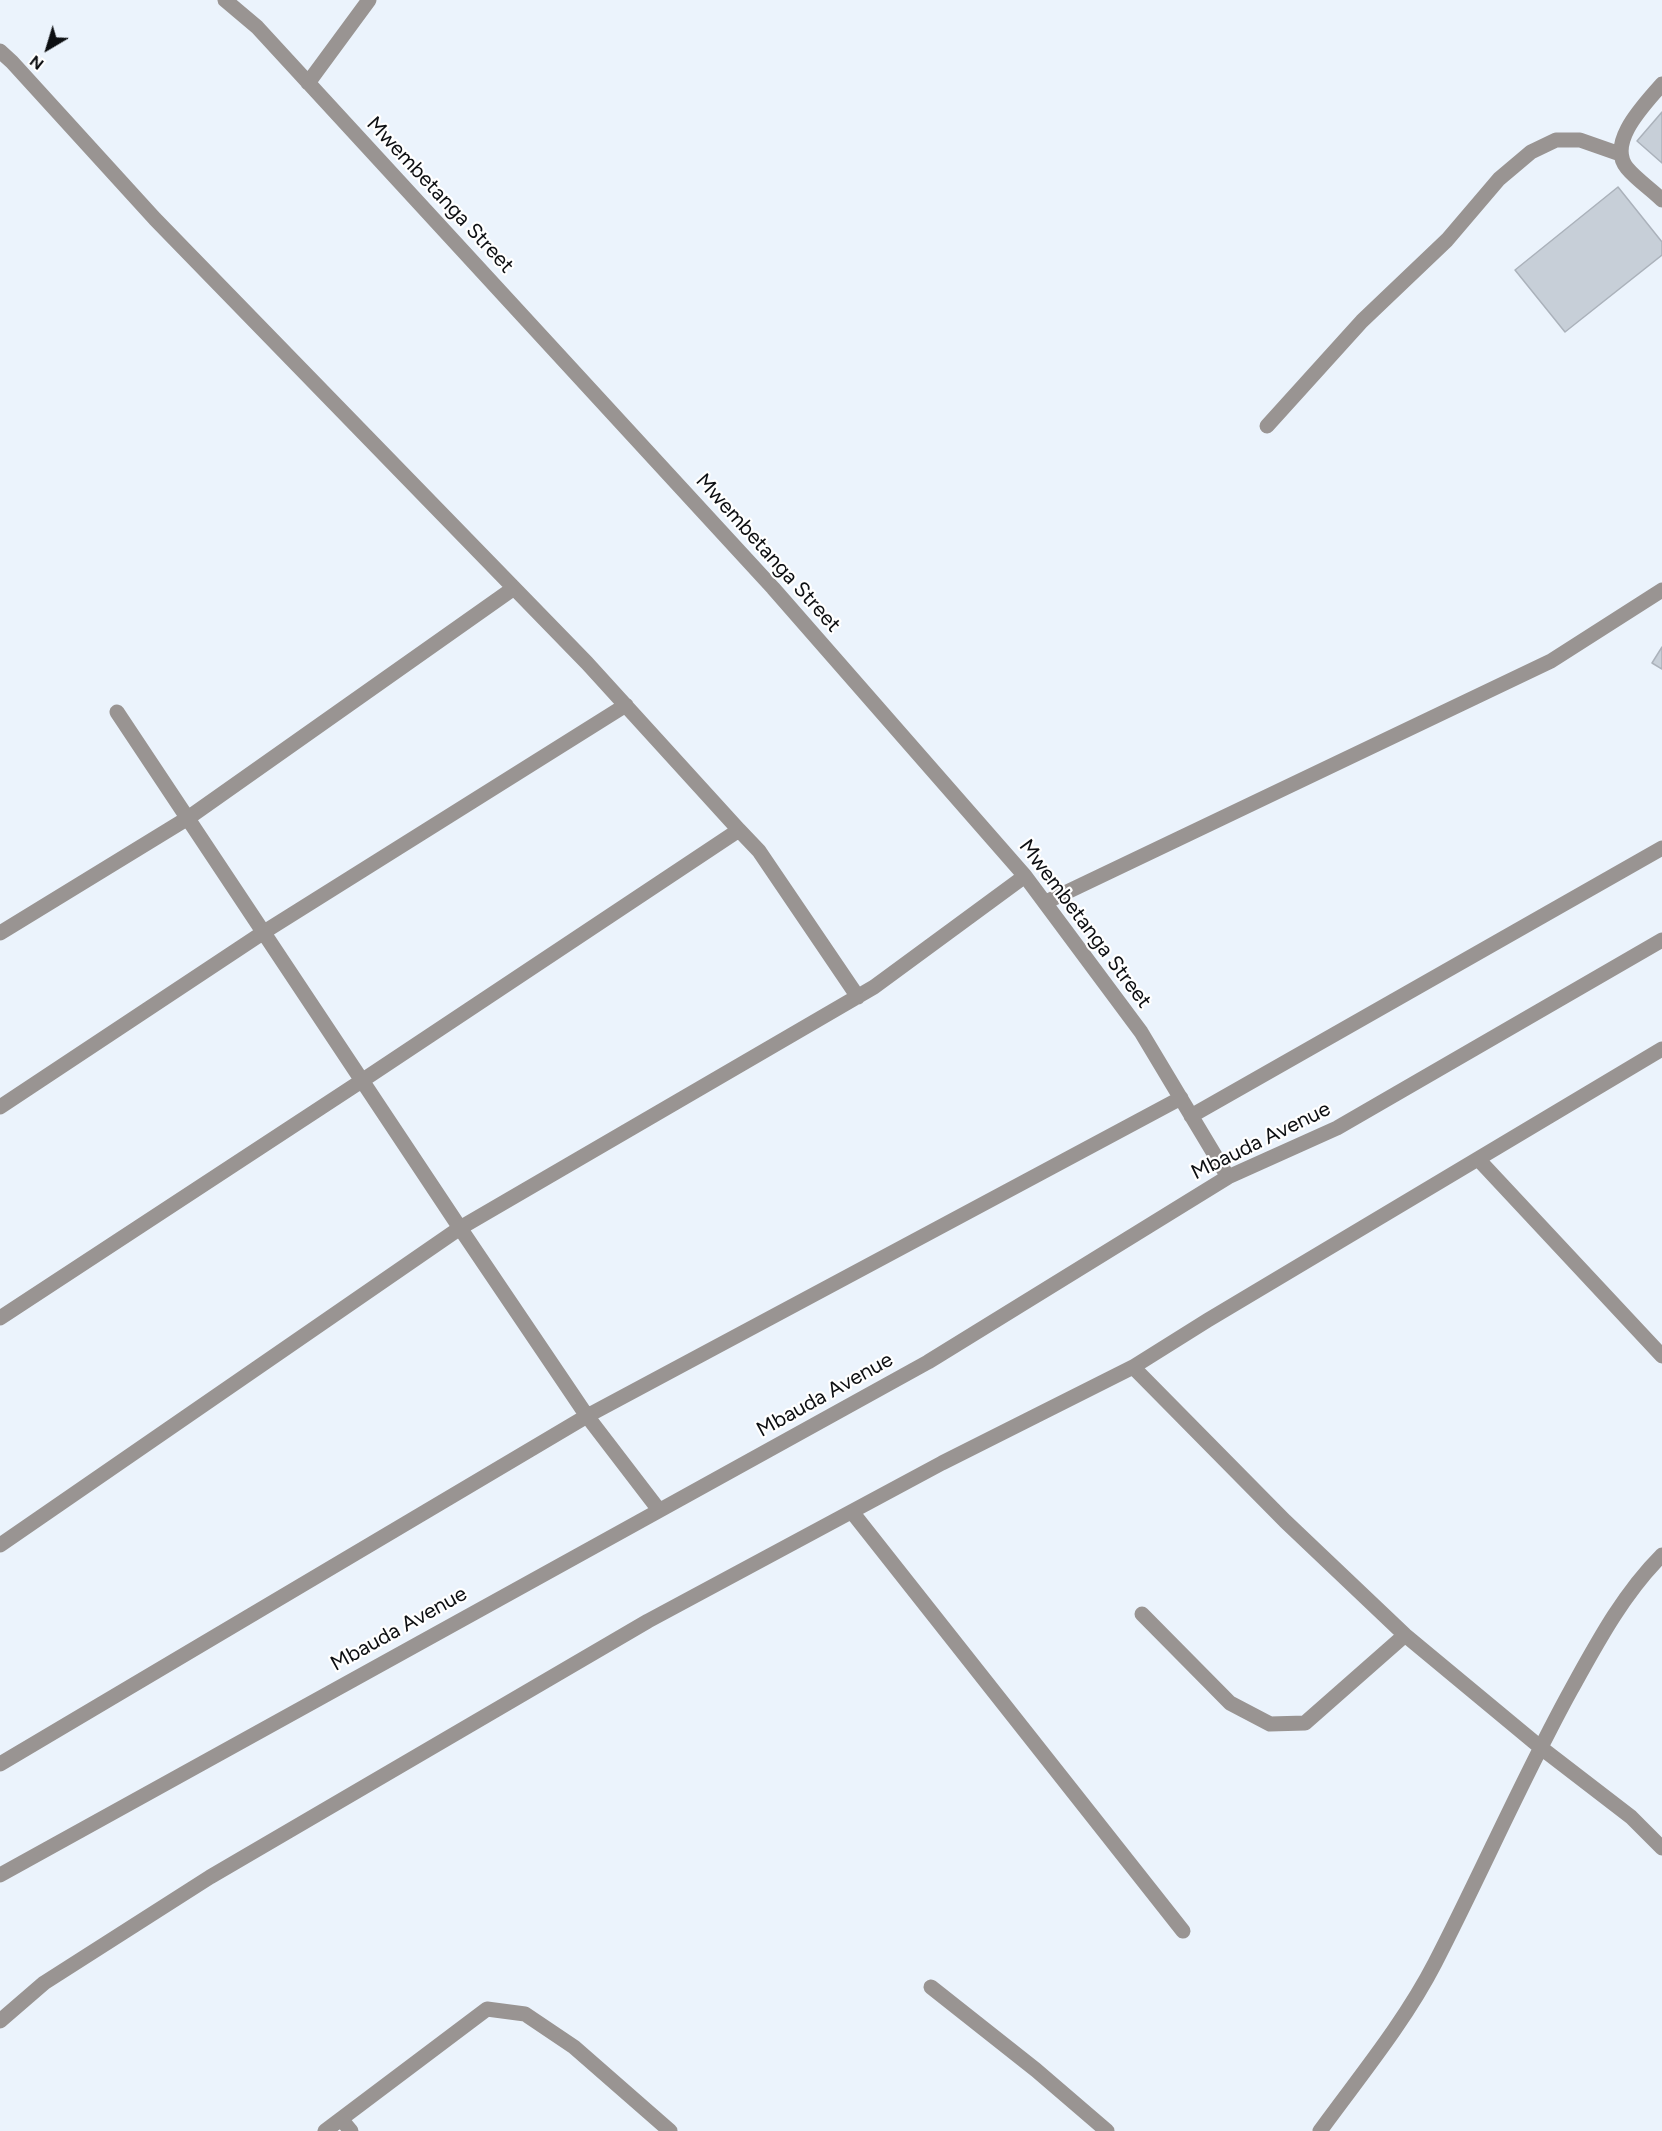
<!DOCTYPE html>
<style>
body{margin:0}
#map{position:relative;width:1662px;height:2131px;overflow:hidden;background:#ebf3fc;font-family:Figtree,sans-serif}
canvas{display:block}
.north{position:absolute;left:18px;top:18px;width:60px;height:60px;-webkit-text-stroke:4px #fff;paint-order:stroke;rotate:218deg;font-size:16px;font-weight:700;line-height:24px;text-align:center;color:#0d0f12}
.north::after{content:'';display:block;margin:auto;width:21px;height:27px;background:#0d0f12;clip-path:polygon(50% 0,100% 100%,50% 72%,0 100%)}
</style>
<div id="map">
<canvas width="1662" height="2131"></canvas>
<div class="north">N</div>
</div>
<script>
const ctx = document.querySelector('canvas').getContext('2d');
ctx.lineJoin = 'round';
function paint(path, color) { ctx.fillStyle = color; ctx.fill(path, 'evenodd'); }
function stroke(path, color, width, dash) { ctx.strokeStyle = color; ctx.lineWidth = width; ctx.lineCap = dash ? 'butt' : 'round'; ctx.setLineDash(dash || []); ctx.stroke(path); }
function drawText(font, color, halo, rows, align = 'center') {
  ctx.font = font + ' Figtree,sans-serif'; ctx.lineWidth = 4.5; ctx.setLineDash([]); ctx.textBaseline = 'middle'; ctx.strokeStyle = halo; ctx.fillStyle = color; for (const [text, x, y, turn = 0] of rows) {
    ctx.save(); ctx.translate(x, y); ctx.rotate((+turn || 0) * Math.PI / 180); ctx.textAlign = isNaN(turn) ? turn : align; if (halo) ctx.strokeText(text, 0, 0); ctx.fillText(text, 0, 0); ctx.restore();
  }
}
const building = new Path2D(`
 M1662 112V163L1637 141Z
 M1618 187 1662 242V255L1565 332 1515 270Z
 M1662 647V669L1652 663Z`);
paint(building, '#c7cfd8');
stroke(building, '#abb2bb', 1.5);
stroke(new Path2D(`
 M225 0 257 27 773 588 1025 876 1141 1032 1228 1177
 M0 51 12 62 155 219 587 663 739 830 759 851 858 997
 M308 83 369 0
 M1662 84C1646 103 1606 142 1627 168 1637 180 1651 189 1662 200
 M1267 426 1362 321 1447 240 1499 179 1531 152 1556 140H1580L1620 154
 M117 712 460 1228 587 1416 659 1510
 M1046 902 1551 661 1662 590
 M0 933 188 818 514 588
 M0 1107 264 932 626 705
 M1191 1116 1662 848
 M1478 1159 1662 1356
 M0 1318 363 1080 739 830
 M1133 1367 1285 1521 1405 1635 1540 1747 1631 1817 1662 1848
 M852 1512 1183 1931
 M0 1545 460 1228 874 987 1025 876
 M1142 1614 1230 1703 1270 1724 1305 1723 1405 1635
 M0 1764 587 1416 1181 1098
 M0 1875 928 1362 1228 1177 1337 1128 1662 940
 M931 1987 1036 2070 1107 2131
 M0 2021 44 1983 210 1877 648 1621 942 1463 1133 1367 1208 1320 1662 1049
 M341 2119 351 2131
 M325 2131 487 2009 525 2014 574 2047 670 2131
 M1320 2131C1360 2076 1404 2023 1435 1963 1482 1872 1522 1779 1571 1690 1597 1643 1623 1594 1662 1555`), '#999492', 15);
drawText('21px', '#0d0f12', '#fff', [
 ["Mwembetanga Street",440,195,47],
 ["Mwembetanga Street",768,553,48],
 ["Mwembetanga Street",1085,924,53],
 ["Mbauda Avenue",1261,1141,-26],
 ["Mbauda Avenue",825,1395,-29],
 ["Mbauda Avenue",399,1629,-29]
]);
</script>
